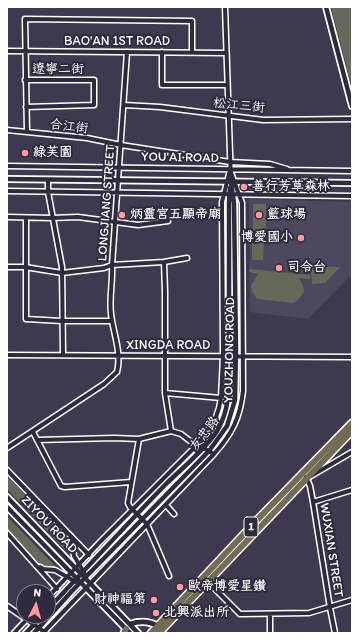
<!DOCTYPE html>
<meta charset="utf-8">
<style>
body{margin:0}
#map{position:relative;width:359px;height:640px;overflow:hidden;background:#3e394f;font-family:Itim,sans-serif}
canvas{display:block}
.frame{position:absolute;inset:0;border:8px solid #fff;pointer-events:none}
.north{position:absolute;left:16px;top:584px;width:40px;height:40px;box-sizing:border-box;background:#2f2a3d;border:1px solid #827f8b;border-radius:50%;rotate:6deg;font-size:11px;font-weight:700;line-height:16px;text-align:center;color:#fff}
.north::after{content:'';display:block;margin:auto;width:14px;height:18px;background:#ff9aa2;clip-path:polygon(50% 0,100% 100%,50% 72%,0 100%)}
</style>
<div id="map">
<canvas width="359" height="640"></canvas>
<div class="frame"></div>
<div class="north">N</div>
</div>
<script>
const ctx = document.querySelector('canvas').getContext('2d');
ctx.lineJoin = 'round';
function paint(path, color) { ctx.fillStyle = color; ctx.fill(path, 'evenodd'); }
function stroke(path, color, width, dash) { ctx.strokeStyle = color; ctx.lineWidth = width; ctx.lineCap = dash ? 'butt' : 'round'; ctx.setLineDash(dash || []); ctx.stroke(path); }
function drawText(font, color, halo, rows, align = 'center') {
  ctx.font = font + ' Itim,"LXGW WenKai TC",sans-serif'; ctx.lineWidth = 4; ctx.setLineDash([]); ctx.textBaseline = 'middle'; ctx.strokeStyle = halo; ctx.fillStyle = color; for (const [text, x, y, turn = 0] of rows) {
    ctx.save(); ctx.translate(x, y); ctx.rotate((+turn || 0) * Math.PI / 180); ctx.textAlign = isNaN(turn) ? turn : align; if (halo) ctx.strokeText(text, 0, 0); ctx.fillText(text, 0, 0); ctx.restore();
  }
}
paint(new Path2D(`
 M249 199 352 202V274L308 319 250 312Z`), '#4d485f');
paint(new Path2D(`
 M331 7H352V88Z
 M253 204H266V234H253Z
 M252 241 264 242 263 260H252Z
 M311 266 340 267 325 283 312 284Z
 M250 269 310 275V279L299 278 303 286 304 292 297 301 293 303 257 299 253 293 251 286 258 274 249 272Z
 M7 476 68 539 72 557 7 489Z
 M7 516 57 568 41 566 7 529Z`), '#676859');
const minor = new Path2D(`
 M225 7 231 182
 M7 51 226 53
 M162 52V85H227
 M25 80H94V105L26 107
 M124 105 160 107 263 120 352 119
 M7 130 87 138 121 145 230 162 270 164 287 169
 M27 132 25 19 192 21V52
 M7 166 352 171
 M48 180V192L62 267 63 355
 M7 191 352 196
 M7 217 52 218 78 217 138 225 168 221
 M26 218V319L62 321H112
 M164 262 165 292V393L171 431
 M7 267H25L62 273 104 268 112 265 164 262 187 258
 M7 355 352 357
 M165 393 221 398
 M33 432 61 486 65 487 131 482
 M139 439 128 503 130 507 147 524 169 576
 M37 440 114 438 139 439 171 431 181 434 190 441 214 454
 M7 448 104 384 117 372C122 352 113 333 111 314 109 298 113 281 112 265L127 52
 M7 470 89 555
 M311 476 352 452
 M306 477 310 486 313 502 330 608 335 633
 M313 502 352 490
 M166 505 174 514
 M7 533 57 589
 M71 536 74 556 85 574
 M40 567 43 569 55 570 76 582
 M206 580 240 614 309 613 352 600
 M48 597 100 542 197 445 215 420 219 408 221 398 223 356 222 202 230 170
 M7 606 46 633
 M14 633 30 616
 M43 633 214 454C232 434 240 418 243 391L242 203 230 170
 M270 633V614`);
const tertiary = new Path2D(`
 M326 7 352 106
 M7 179 352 183
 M7 497 138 633
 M7 507 130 633
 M48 609C87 568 125 526 165 485 181 469 205 450 217 431 226 416 229 398 229 381V203L230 188
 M130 624C139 621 149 621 158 626
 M26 633 42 616
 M34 633 72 591 209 451 227 426 235 400 236 350 234 203 231 182`);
const primary = new Path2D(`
 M124 633 126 629
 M151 633 258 519 352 423
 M159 633 352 431`);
stroke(minor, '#fff', 7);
stroke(tertiary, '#fff', 8);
stroke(primary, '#fff', 9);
stroke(minor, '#2f2a3d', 4);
stroke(tertiary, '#2f2a3d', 4.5);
stroke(primary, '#746b55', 6);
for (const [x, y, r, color] of [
 [25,153,4,"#ff9aa2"],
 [244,187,4,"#ff9aa2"],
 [122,215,4,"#ff9aa2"],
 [259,215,4,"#ff9aa2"],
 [301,238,4,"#ff9aa2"],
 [279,268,4,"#ff9aa2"],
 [180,587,4,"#ff9aa2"],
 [154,600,4,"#ff9aa2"],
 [156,613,4,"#ff9aa2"]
]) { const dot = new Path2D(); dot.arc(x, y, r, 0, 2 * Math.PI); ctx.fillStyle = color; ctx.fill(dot); stroke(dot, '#2f2a3d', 1.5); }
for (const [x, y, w] of [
 [251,527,14]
]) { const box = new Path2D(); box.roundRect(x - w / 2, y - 10, w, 20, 3); ctx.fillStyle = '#2f2a3d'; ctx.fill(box); stroke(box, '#fff', 1); }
drawText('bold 12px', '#fff', null, [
 ["1",251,527]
]);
drawText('13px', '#fff', '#2f2a3d', [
 ["BAO'AN 1ST ROAD",117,42],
 ["遼寧二街",58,70],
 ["松江三街",239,106,6],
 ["合江街",69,127,7],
 ["YOU'AI ROAD",180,158,1],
 ["LONGJIANG STREET",107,203,-86],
 ["XINGDA ROAD",168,346],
 ["YOUZHONG ROAD",230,350,-89],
 ["友忠路",205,434,-53],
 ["ZIYOU ROAD",49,525,46],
 ["WUXIAN STREET",331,550,81]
]);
drawText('bold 13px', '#fff', '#2f2a3d', [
 ["綠芙園",33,153],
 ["善行芳草森林",252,187],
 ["炳靈宮五顯帝廟",130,215],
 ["籃球場",267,215],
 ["博愛國小",293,238,"right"],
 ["司令台",287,268],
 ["歐帝博愛星鑽",188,587],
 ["財神福第",146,600,"right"],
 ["北興派出所",164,613]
], 'left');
</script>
